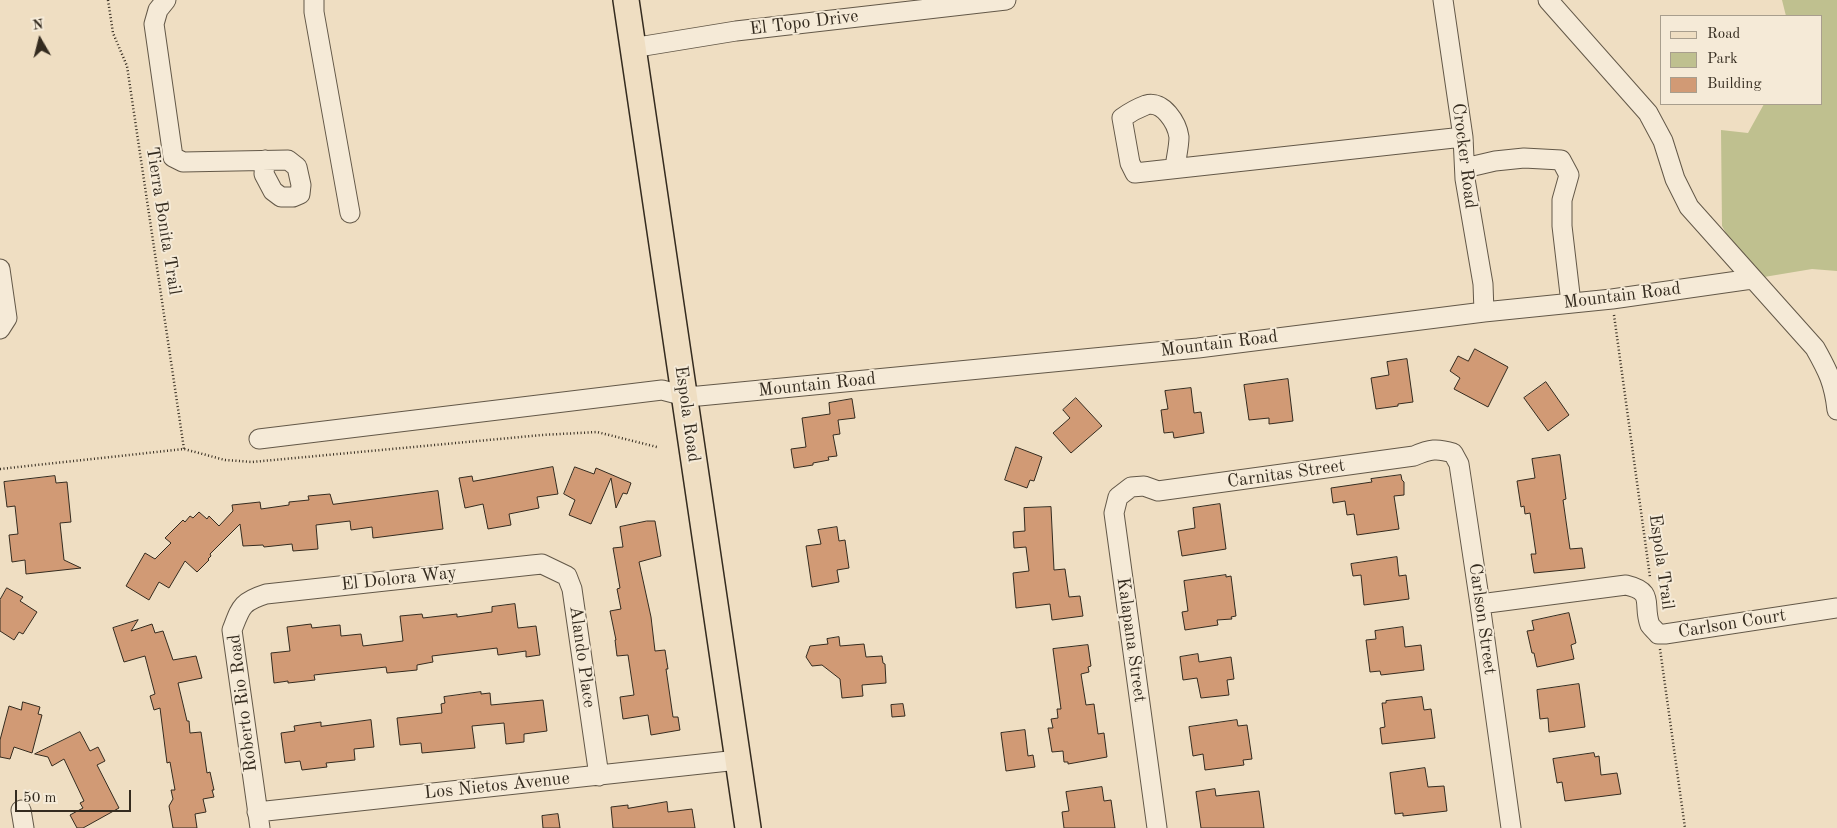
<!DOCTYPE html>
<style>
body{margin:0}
#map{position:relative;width:1837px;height:828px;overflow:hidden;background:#efdec2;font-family:"Old Standard TT",serif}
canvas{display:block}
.legend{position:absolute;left:1660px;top:15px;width:162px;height:90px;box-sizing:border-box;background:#f5ead7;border:1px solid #a89e8d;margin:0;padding:6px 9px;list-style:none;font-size:15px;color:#342b1f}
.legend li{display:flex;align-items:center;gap:10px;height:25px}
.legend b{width:25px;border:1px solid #a89e8d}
.north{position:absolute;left:15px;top:15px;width:50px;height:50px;-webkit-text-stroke:4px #f5ead7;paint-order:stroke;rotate:352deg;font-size:14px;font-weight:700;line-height:20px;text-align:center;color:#342b1f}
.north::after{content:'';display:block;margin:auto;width:18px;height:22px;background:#342b1f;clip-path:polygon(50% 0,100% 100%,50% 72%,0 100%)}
.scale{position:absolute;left:15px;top:790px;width:116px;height:22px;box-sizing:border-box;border:2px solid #342b1f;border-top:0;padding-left:6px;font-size:15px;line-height:18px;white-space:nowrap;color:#342b1f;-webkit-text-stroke:4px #f5ead7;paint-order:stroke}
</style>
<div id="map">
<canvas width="1837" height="828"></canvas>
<ul class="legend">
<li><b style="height:6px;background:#efdec2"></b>Road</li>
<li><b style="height:14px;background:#bfc08f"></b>Park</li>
<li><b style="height:14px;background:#d19a75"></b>Building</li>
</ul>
<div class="north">N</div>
<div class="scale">50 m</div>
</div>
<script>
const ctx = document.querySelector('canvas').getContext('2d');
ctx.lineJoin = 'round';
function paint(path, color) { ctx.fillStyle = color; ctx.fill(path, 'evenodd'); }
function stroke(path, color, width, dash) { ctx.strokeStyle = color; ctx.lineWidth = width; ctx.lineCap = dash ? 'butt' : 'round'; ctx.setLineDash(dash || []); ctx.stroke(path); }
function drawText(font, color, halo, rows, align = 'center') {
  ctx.font = font + ' "Old Standard TT",serif'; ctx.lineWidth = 4; ctx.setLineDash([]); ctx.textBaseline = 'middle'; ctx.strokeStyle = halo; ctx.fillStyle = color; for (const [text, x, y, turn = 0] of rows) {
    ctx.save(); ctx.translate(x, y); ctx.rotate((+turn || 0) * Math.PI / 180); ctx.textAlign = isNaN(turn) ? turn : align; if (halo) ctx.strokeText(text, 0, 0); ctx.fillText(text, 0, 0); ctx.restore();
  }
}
paint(new Path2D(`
 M1782 0H1837V271L1812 269 1752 279 1722 226 1721 130 1748 133 1764 104H1821V16H1786Z`), '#bfc08f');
const building = new Path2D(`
 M1475 349 1508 367 1488 407 1454 389 1460 378 1450 371 1458 356 1468 361Z
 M1407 359 1413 402 1398 404V406L1376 409 1371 378 1389 375 1387 362Z
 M1288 379 1293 421 1269 424V418L1249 420 1244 385Z
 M1546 382 1569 415 1548 431 1524 398Z
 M1191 388 1194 413 1201 412 1204 433 1174 438 1173 432 1164 433 1161 410 1168 409 1165 391Z
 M1076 398 1102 426 1071 453 1053 433 1070 418 1063 410Z
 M852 399 855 418 838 420 840 434 833 435 837 456 828 457 829 460 813 463V465L794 468 791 449 806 447 802 418 830 414 829 403Z
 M1016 447 1042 457 1034 481 1030 480 1027 488 1005 480Z
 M1560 455 1566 499 1563 500 1570 549 1582 548 1585 568 1534 573 1531 554H1536L1530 513 1525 514 1524 506 1521 507 1517 481 1535 478 1532 459Z
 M553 467 558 494 537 497 539 508 509 514 511 525 488 529 483 504 465 508 459 478 472 476 473 481Z
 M575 467 594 474 596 468 631 483 627 494 623 493 616 508 611 478 591 524 569 515 575 500 564 494Z
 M1401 475 1402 480 1404 482V495L1394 496 1399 529 1357 535 1354 514 1347 515 1345 501 1333 503 1331 488 1372 482 1371 479Z
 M55 476 56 483 67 482 71 522 60 523 64 560 81 568 26 574 25 560 12 562 9 535 18 534 15 506 7 507 4 482Z
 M438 491 443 529 373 538 372 527 351 530 350 521 316 525 318 549 293 551 292 544 264 547 263 545 243 546 240 524 210 554 211 556 208 559 209 560 197 572 185 561 169 588 159 582 149 600 126 586 145 553 155 559 171 543 165 538 183 520 185 522 190 516 193 518 199 512 207 519 209 516 219 526 233 511 232 505 260 502 261 509 289 505V502L309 500 308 496 330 494 333 504Z
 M1220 504 1226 549 1182 556 1178 531 1195 528 1193 508Z
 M1051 507 1054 570 1065 569 1069 597 1080 596 1083 616 1052 620 1050 604 1016 608 1013 573 1029 571 1026 547 1014 548 1013 532 1025 531 1024 508Z
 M647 521H655L661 556 639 562 651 617 655 651 665 650 668 669H666L673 717H678L680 730 651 735 648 715 623 719 620 697 634 695 628 655 617 656 615 640H616L610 611 621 609 617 589 620 588 613 548 623 547 620 527Z
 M837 527 839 541 845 540 849 568 837 570 839 582 812 587 806 546 821 544 818 530Z
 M1397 557 1399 576 1406 575 1409 599 1364 605 1361 575 1353 576 1351 564Z
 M1226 575V577L1231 576 1236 616 1231 617 1232 619 1217 620 1218 625 1185 630 1182 612 1188 611 1184 581Z
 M7 588 23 597 20 601 37 612 23 634 19 632 14 640 0 631V600Z
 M515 604 518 628 536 626 540 655 526 657V651L498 655 497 648 432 656 433 662 417 665V670L387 673 386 667 314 675 315 680 288 683V681L274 683 271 653 290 651 287 627 311 624 312 628 340 625 341 636 361 634 363 646 403 641 400 616 422 614 423 618 457 614V617L492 612V607Z
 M1569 613 1576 643 1571 645 1574 659 1537 667 1534 653H1532L1527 631 1534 630 1532 621Z
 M138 620 131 631 152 624 155 633 163 631 173 660 196 656 202 678 178 683 187 721H189L190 733 201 732 207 773 210 772 214 790H212L214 797 203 799 206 812 195 814 197 828H173L169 806 173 799 171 790H175L170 762 167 763 160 708 154 710 150 696 155 694 145 656 124 662 113 628Z
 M1403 627 1405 647 1421 645 1424 670 1381 675 1380 671 1370 672 1366 640 1376 639 1375 631Z
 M839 637 840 646 864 644 866 657 882 656 883 663 885 664 886 683 862 685 863 696 842 698 840 679 822 665 812 666 806 657 810 646 828 644 827 639Z
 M1088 645 1091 666 1088 667 1089 672 1081 674 1086 705 1094 704 1098 734 1104 733 1107 757 1068 764V762H1064L1063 751 1052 752 1048 728H1053L1051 719 1058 718 1057 709H1061L1053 649Z
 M1198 654 1199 662 1231 657 1234 679 1227 680 1229 695 1201 698 1197 678 1183 680 1180 657Z
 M1579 684 1585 727 1549 732 1548 718 1540 719 1537 690Z
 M481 692V694L490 693 491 705 543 700 547 731 524 734V742L506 744 504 723 472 726 475 748 422 753 421 743 400 745 397 718 442 713 441 704 445 703 444 697Z
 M1422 697 1424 710 1431 709 1435 738 1382 744 1380 728 1385 727 1382 703H1386V701Z
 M23 702 40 707 38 714 42 715 32 753 14 747 10 759 0 757V740L9 706 21 710Z
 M903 704 905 716 892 717 891 705Z
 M371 720 374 747 354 749 355 760 326 763 327 767 302 770 300 761 285 763 281 733 295 731 294 726 321 722V726Z
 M1237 720 1238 726 1247 725 1252 759 1243 760 1244 765 1205 770 1203 754 1193 756 1189 727Z
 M1025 730 1028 756 1033 755 1035 767 1006 771 1001 733Z
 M80 732 90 751 98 747 105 761 97 765 119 808 83 828H77L70 815 83 808 80 803 84 801 64 759 52 766 48 757 35 754Z
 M1594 753 1595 757 1599 756 1601 775 1617 773 1621 794 1565 801 1562 782 1557 783 1553 759Z
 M1425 768 1428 787 1444 786 1447 811 1403 816V813L1395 814 1390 773Z
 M1102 787 1104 801 1111 800 1115 828H1064L1062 812 1069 811 1066 792Z
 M1215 789 1216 796 1259 791 1264 828H1201L1196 792Z
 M667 802 668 812 692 809 695 828H613L611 807 628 805V808Z
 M558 814 560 828H543L542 816Z`);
paint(building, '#d19a75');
stroke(building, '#342b1f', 1);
const minor = new Path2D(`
 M166 0 158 10 154 24 173 157 183 162 288 160 297 167 301 185 300 194 293 197H281L273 191 264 174 265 160
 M314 0V12L350 213
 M1443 0 1463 137 1465 179 1483 284 1484 312
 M1548 0 1648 113 1663 141 1675 179 1689 207 1815 348C1828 371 1834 383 1837 410
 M632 48 736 31 1006 0
 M1175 168C1176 158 1179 147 1179 137 1177 123 1163 100 1146 105 1138 108 1129 113 1122 118L1130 163 1135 173 1463 137
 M1465 168 1495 161 1524 158 1561 160 1569 175 1562 200V226L1571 303
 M0 269 7 318 0 329
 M259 439 662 390 685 396H699L1198 348 1484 312 1612 299 1752 279
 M1480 604 1626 585C1656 592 1642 604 1650 625 1652 628 1656 631 1658 634H1665L1837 608
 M21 810 24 828
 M257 812 738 760
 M260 828 232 630C241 607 241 602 266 594L532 565 542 564 567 576 572 589 599 776
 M1157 828 1114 513 1118 497 1131 487 1144 486 1158 491 1414 456C1430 449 1437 448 1453 453L1459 464 1480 604 1511 828`);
const major = new Path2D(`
 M626 0 748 828`);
stroke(minor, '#635848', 21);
stroke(major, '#342b1f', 28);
stroke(new Path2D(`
 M108 0 113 33 127 66 184 449
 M1614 315 1650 577
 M0 469 184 449 225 460 252 462 542 435 597 432 657 447
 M1660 649 1685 828`), '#342b1f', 2.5, [1, 2.5]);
stroke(minor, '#f5ead7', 19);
stroke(major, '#efdec2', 25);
drawText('18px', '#342b1f', '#f5ead7', [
 ["El Topo Drive",804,23,-7],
 ["Crocker Road",1464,156,83],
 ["Tierra Bonita Trail",163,221,81],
 ["Mountain Road",1622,296,-7],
 ["Mountain Road",1219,344,-7],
 ["Mountain Road",817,385,-6],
 ["Espola Road",687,414,82],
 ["Carnitas Street",1286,474,-8],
 ["Espola Trail",1661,562,82],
 ["El Dolora Way",399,579,-6],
 ["Carlson Street",1482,619,82],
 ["Carlson Court",1732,624,-9],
 ["Kalapana Street",1131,640,82],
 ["Alando Place",582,657,82],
 ["Roberto Rio Road",243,703,-97],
 ["Los Nietos Avenue",497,786,-6]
]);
</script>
